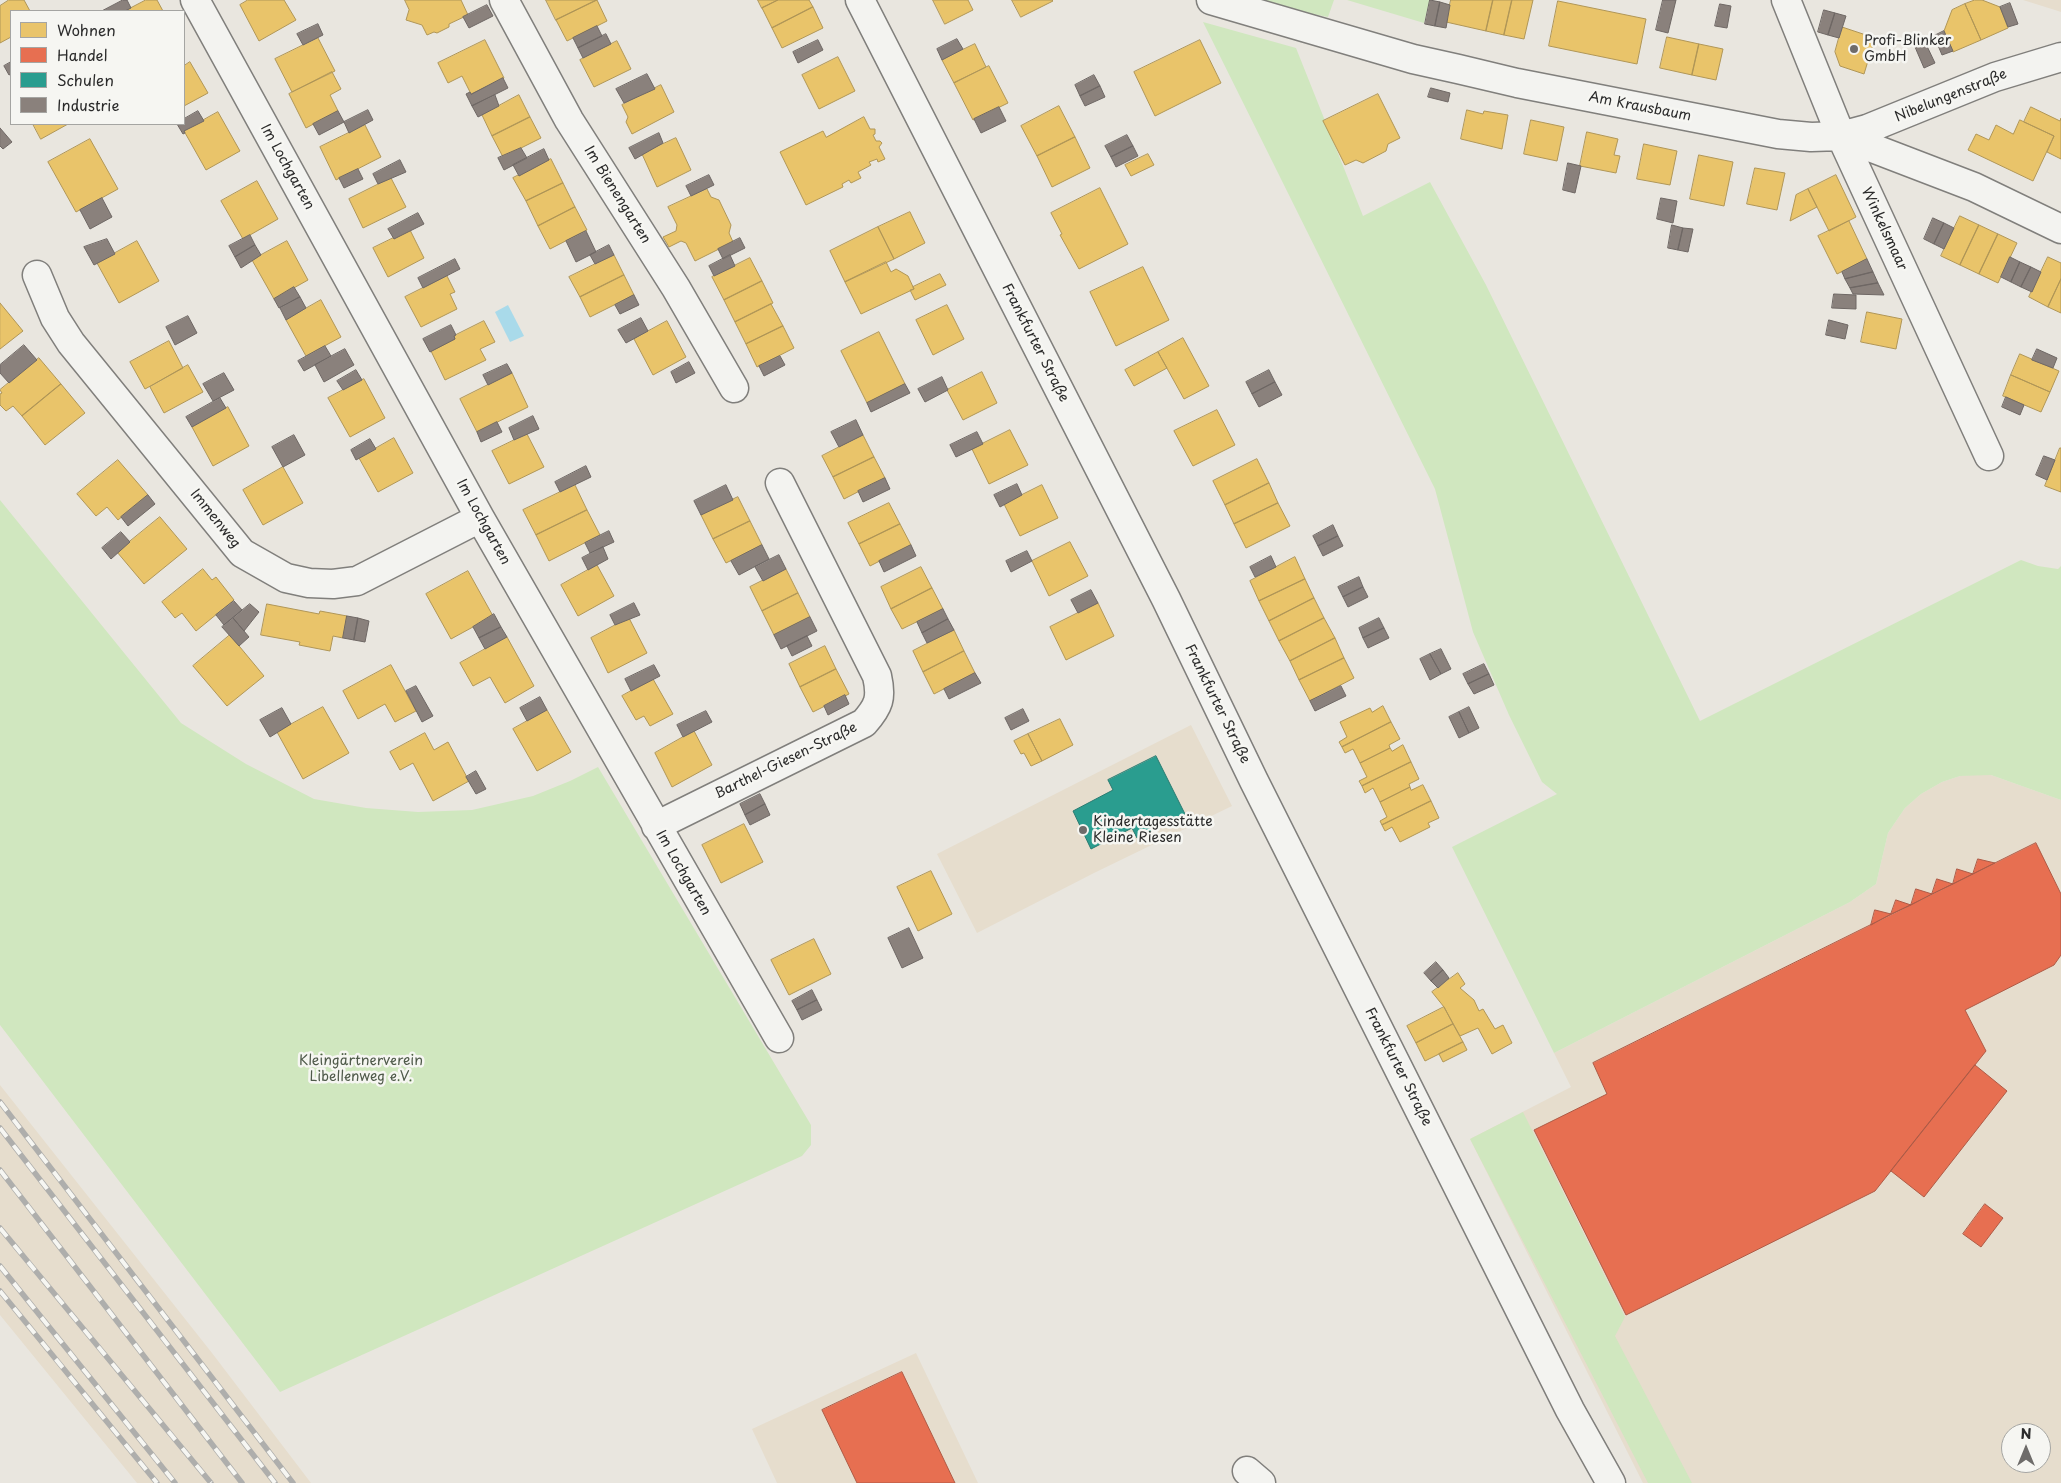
<!DOCTYPE html>
<meta charset="utf-8">
<style>
body{margin:0}
#map{position:relative;width:2061px;height:1483px;overflow:hidden;background:#e9e6df;font-family:"Playpen Sans",sans-serif}
canvas{display:block}
.legend{position:absolute;left:10px;top:10px;width:175px;height:115px;box-sizing:border-box;background:#f6f6f2;border:1px solid #a5a5a2;margin:0;padding:6px 9px;list-style:none;font-size:15px;color:#2b2b2b}
.legend li{display:flex;align-items:center;gap:10px;height:25px}
.legend b{width:25px;border:1px solid #a5a5a2}
.north{position:absolute;left:2001px;top:1423px;width:50px;height:50px;box-sizing:border-box;background:#f6f6f2;border:1px solid #a5a5a2;border-radius:50%;rotate:0deg;font-size:14px;font-weight:700;line-height:20px;text-align:center;color:#2b2b2b}
.north::after{content:'';display:block;margin:auto;width:18px;height:22px;background:#6e6c6a;clip-path:polygon(50% 0,100% 100%,50% 72%,0 100%)}
</style>
<div id="map">
<canvas width="2061" height="1483"></canvas>
<ul class="legend">
<li><b style="height:14px;background:#e9c46a"></b>Wohnen</li>
<li><b style="height:14px;background:#e76f51"></b>Handel</li>
<li><b style="height:14px;background:#2a9d8f"></b>Schulen</li>
<li><b style="height:14px;background:#8a817c"></b>Industrie</li>
</ul>
<div class="north">N</div>
</div>
<script>
const ctx = document.querySelector('canvas').getContext('2d');
ctx.lineJoin = 'round';
function paint(path, color) { ctx.fillStyle = color; ctx.fill(path, 'evenodd'); }
function stroke(path, color, width, dash) { ctx.strokeStyle = color; ctx.lineWidth = width; ctx.lineCap = dash ? 'butt' : 'round'; ctx.setLineDash(dash || []); ctx.stroke(path); }
function drawText(font, color, halo, rows, align = 'center') {
  ctx.font = font + ' "Playpen Sans",sans-serif'; ctx.lineWidth = 5; ctx.setLineDash([]); ctx.textBaseline = 'middle'; ctx.strokeStyle = halo; ctx.fillStyle = color; for (const [text, x, y, turn = 0] of rows) {
    ctx.save(); ctx.translate(x, y); ctx.rotate((+turn || 0) * Math.PI / 180); ctx.textAlign = isNaN(turn) ? turn : align; if (halo) ctx.strokeText(text, 0, 0); ctx.fillText(text, 0, 0); ctx.restore();
  }
}
paint(new Path2D(`
 M2023 0H2061V12L2055 10Z
 M1191 725 1232 806 1094 873 977 933 937 854Z
 M1978 774 1991 775 2061 800V1483H1643L1470 1139 1571 1087 1554 1053 1850 902 1876 884 1888 833 1905 808 1921 794 1942 782 1960 776ZM2011 1433H2041V1463H2011Z
 M0 1085 212 1353 311 1483H137L0 1315Z
 M916 1353 978 1483H777L752 1429Z`), '#e6ddcd');
paint(new Path2D(`
 M1256 0H1334L1328 17 1277 7Z
 M1347 0H1430L1424 23Z
 M1203 22 1296 48 1363 216 1430 182 1486 285 1700 721 2021 560 2038 566 2058 569 2061 566V800L1991 775 1960 776 1942 782 1921 794 1905 808 1888 833 1876 884 1850 902 1554 1053 1452 847 1557 794 1542 782 1509 715 1473 632 1435 489Z
 M0 500 181 723 246 764 314 799 366 808 418 812 472 810 533 796 570 781 598 767 811 1125V1145L802 1156 280 1392 0 1025Z
 M1523 1112 1625 1317 1615 1336 1692 1483H1648L1470 1139Z`), '#d0e7bf');
paint(new Path2D(`
 M508 305 524 336 510 342 495 312Z`), '#a9daea');
const homes = new Path2D(`
 M9 0H24L30 11H11V37L0 43V6Z
 M146 0H157L163 11H125Z
 M248 0H284L296 20 259 41 240 5Z
 M405 0H461L468 15 449 24V27L437 33 434 32 427 35 422 25 406 20 409 10Z
 M546 0H597L556 20Z
 M597 0 607 21 567 41 556 20Z
 M758 0H778L762 8Z
 M778 0H809L813 7 772 28 762 8Z
 M933 0H968L973 10 945 24Z
 M1012 0H1052L1053 1 1021 17Z
 M1451 0H1493L1486 31 1446 22Z
 M1493 0H1512L1504 35 1486 31Z
 M1512 0H1533L1524 39 1504 35Z
 M1975 0H1982L2000 7 2008 28 1981 40 1965 4Z
 M1558 1 1646 19 1637 64 1549 46Z
 M1965 4 1981 40 1953 52 1944 31 1952 10Z
 M813 7 823 28 782 48 772 28Z
 M1842 27 1875 38 1864 74 1840 66 1835 52Z
 M1667 37 1699 44 1692 75 1660 68Z
 M318 38 335 71 292 92 275 59Z
 M485 40 504 78 471 94 462 76 448 83 438 63Z
 M1200 40 1221 83 1155 116 1134 72Z
 M617 41 631 69 594 87 580 60Z
 M975 44 986 67 954 83 942 60Z
 M1699 44 1723 49 1716 80 1692 75Z
 M838 57 855 91 819 109 802 75Z
 M190 62 208 93 184 106V66Z
 M989 66 1008 103 973 120 954 83Z
 M332 72 341 89 330 95 338 111 306 128 289 94Z
 M661 85 674 112 632 134 626 122 628 117 622 105Z
 M1378 94 1400 138 1388 144 1386 151 1363 163 1356 160 1345 165 1323 121Z
 M519 95 530 117 492 136 482 115Z
 M1059 106 1075 137 1037 156 1021 126Z
 M2031 107 2060 121 2061 118V159L2047 152 2054 136 2024 122Z
 M1467 110 1483 114 1484 111 1508 115 1502 149 1461 139Z
 M218 112 240 151 206 170 184 131Z
 M530 117 541 138 503 157 492 136Z
 M864 117 870 129H875V134L873 135 876 141H880L882 143 879 147 885 159 878 162 877 159 869 162 871 165 858 172 861 178 851 183 849 180 842 184 843 187 806 205 780 152 823 131 826 137Z
 M1531 120 1564 127 1557 161 1524 154Z
 M2020 120 2054 136 2033 181 1968 150 1976 134 1989 140 1996 125 2013 134Z
 M33 124H68L41 139Z
 M365 125 381 157 336 180 320 147Z
 M1587 132 1618 139 1614 155 1620 156 1616 173 1580 166Z
 M1075 137 1090 168 1052 187 1037 156Z
 M676 138 691 170 657 187 642 154Z
 M90 139 118 189 76 212 48 162Z
 M1644 144 1677 151 1670 185 1637 179Z
 M1148 154 1154 165 1131 176 1125 165Z
 M1699 155 1733 162 1724 206 1690 199Z
 M551 159 563 183 526 201 513 178Z
 M1755 168 1785 173 1777 210 1747 204Z
 M1836 175 1856 217 1829 231 1808 189Z
 M391 178 406 207 363 228 349 199Z
 M257 181 278 219 243 239 221 201Z
 M563 183 575 207 538 226 526 201Z
 M1100 188 1128 244 1079 269 1060 235 1062 234 1051 213Z
 M707 189 711 197 719 200 731 225 729 233 733 242 695 261 686 243 681 241 669 247 663 237 676 231 677 225 668 207Z
 M1808 189 1817 207 1790 221 1796 195Z
 M575 207 587 230 550 249 538 226Z
 M910 212 925 243 894 259 878 227Z
 M1960 216 1979 225 1960 265 1941 256Z
 M1849 221 1867 259 1837 274 1818 236Z
 M1979 225 1998 234 1979 274 1960 265Z
 M878 227 894 259 845 282 830 251Z
 M410 230 424 258 388 277 373 248Z
 M1998 234 2017 243 1998 283 1979 274Z
 M137 241 159 281 119 303 97 263Z
 M287 241 308 280 274 299 252 260Z
 M614 255 624 275 580 297 569 277Z
 M2048 257 2061 263V279L2048 307 2029 297Z
 M750 258 762 281 724 300 712 277Z
 M886 262 891 272 896 269 908 276 914 289 861 314 845 282Z
 M1143 267 1169 320 1116 346 1090 292Z
 M940 274 946 285 915 300 910 290 914 289 913 287Z
 M624 275 634 295 590 317 580 297Z
 M447 276 455 292 450 294 457 309 421 327 405 297Z
 M2061 279V313L2048 307Z
 M762 281 773 303 735 322 724 300Z
 M321 300 341 337 306 356 286 320Z
 M0 303 23 331 0 349Z
 M771 304 783 326 746 344 735 322Z
 M947 305 964 339 933 355 916 320Z
 M1867 312 1902 319 1896 349 1861 342Z
 M484 321 495 342 480 349 486 360 445 380 431 351 455 339 454 336Z
 M667 321 686 357 653 375 634 339Z
 M783 326 794 348 757 367 746 344Z
 M879 332 905 384 867 403 841 351Z
 M1183 338 1209 386 1184 399 1158 352Z
 M169 341 183 368 145 389 130 362Z
 M1158 352 1167 368 1134 386 1125 370Z
 M2020 354 2059 371 2050 392 2011 375Z
 M39 358 61 384 22 416 13 406 6 411 0 405V394L2 393 0 390Z
 M188 365 203 392 164 413 150 387Z
 M982 372 997 403 963 420 947 390Z
 M512 373 528 407 477 432 460 399Z
 M2011 375 2050 392 2041 412 2003 396Z
 M364 379 385 418 350 437 328 398Z
 M61 384 85 413 45 445 22 416Z
 M228 407 249 446 213 466 192 427Z
 M1217 410 1235 445 1193 466 1174 431Z
 M1010 430 1028 465 989 484 972 449Z
 M527 434 544 467 509 484 492 451Z
 M863 435 874 457 833 477 822 456Z
 M394 438 413 473 378 492 359 458Z
 M2060 448H2061V492L2045 486Z
 M874 457 885 478 844 499 833 477Z
 M1257 459 1269 483 1225 505 1213 481Z
 M118 460 148 495 118 520 107 507 96 516 77 494Z
 M283 467 303 503 263 525 243 490Z
 M1269 483 1278 503 1234 524 1225 505Z
 M575 485 587 510 536 535 523 510Z
 M1042 485 1058 518 1020 536 1004 504Z
 M738 497 750 521 713 539 701 515Z
 M889 503 900 524 859 544 848 523Z
 M1278 503 1290 526 1246 548 1234 524Z
 M587 510 600 535 549 561 536 535Z
 M160 517 187 549 144 584 117 552Z
 M750 521 762 545 726 563 713 539Z
 M900 524 911 545 870 566 859 544Z
 M1070 542 1088 576 1049 596 1032 561Z
 M1295 557 1305 579 1259 601 1250 581Z
 M597 565 614 596 578 616 561 585Z
 M921 567 932 588 891 609 881 587Z
 M203 569 212 580 216 577 234 600 196 631 182 613 175 618 162 602Z
 M786 569 798 593 762 611 750 587Z
 M468 571 493 616 451 639 426 594Z
 M1305 579 1314 598 1269 621 1259 601Z
 M932 588 943 609 902 629 891 609Z
 M798 593 810 617 774 635 762 611Z
 M1314 598 1324 618 1279 641 1269 621Z
 M1098 603 1114 636 1066 660 1050 627Z
 M267 604 319 614 320 611 347 616 343 638 333 636 330 651 299 645 300 642 261 635Z
 M629 618 647 653 608 673 591 638Z
 M1324 618 1335 638 1290 661 1279 641Z
 M954 630 964 651 923 672 913 651Z
 M230 635 264 676 227 706 193 666Z
 M507 637 534 686 505 703 490 677 473 686 460 663Z
 M1335 638 1344 658 1299 680 1290 661Z
 M825 646 836 669 800 687 789 664Z
 M964 651 975 673 934 694 923 672Z
 M1344 658 1354 678 1310 701 1299 680Z
 M391 665 416 711 395 722 385 704 358 719 343 691Z
 M836 669 849 694 813 712 800 687Z
 M653 679 673 714 650 726 644 716 636 720 622 696Z
 M1383 706 1391 722 1342 747 1339 742 1347 737 1340 722 1370 708 1372 712Z
 M323 707 349 753 303 779 277 732Z
 M547 710 571 752 537 771 513 729Z
 M1060 719 1073 745 1042 761 1028 734Z
 M1391 722 1400 739 1389 745 1390 748 1360 763 1353 749 1345 753 1342 747Z
 M694 731 712 765 672 787 655 753Z
 M425 733 434 750 448 742 469 781 433 801 413 763 400 770 390 752Z
 M1028 734 1042 761 1031 766 1024 753 1021 754 1014 741Z
 M1403 745 1411 762 1362 786 1359 781 1367 777 1360 763 1390 748 1392 751Z
 M1411 762 1419 779 1409 784 1410 787 1380 802 1373 788 1365 793 1362 786Z
 M1423 785 1431 801 1382 825 1380 821 1387 817 1380 802 1410 787 1411 790Z
 M1431 801 1439 818 1428 823 1430 827 1400 842 1392 827 1385 831 1382 825Z
 M744 824 763 862 721 883 702 845Z
 M931 871 952 914 918 931 897 887Z
 M814 939 831 974 789 995 771 960Z
 M1458 973 1465 984 1460 988 1474 1000 1479 1011 1483 1009 1495 1029 1503 1025 1512 1043 1492 1054 1478 1028 1460 1036 1444 1007 1432 992Z
 M1444 1007 1453 1024 1416 1043 1407 1026Z
 M1453 1024 1463 1042 1425 1061 1416 1043Z
 M1463 1042 1467 1050 1443 1062 1439 1054Z`);
paint(homes, '#e9c46a');
stroke(homes, '#b09657', 1);
const shops = new Path2D(`
 M2036 843 2061 894V955L2054 965 1965 1010 1986 1051 1875 1191 1626 1315 1534 1130 1607 1094 1593 1063Z
 M1978 859 1995 863 1973 874Z
 M1957 869 1973 874 1953 884Z
 M1937 879 1953 884 1932 894Z
 M1916 889 1932 894 1911 905Z
 M1896 900 1911 905 1891 914Z
 M1875 910 1891 914 1871 925Z
 M1975 1065 2007 1091 1924 1197 1891 1171Z
 M1985 1204 2003 1218 1981 1247 1963 1234Z
 M902 1372 955 1483H857L822 1410Z`);
paint(shops, '#e76f51');
stroke(shops, '#af5b46', 1);
const schools = new Path2D(`
 M1156 756 1185 814 1137 838 1132 828 1091 849 1073 811 1113 790 1108 780Z`);
paint(schools, '#2a9d8f');
stroke(schools, '#2a7b71', 1);
const industry = new Path2D(`
 M123 0H127L131 8 125 11H102Z
 M1430 0 1440 2 1435 26 1425 24Z
 M1663 0H1676L1668 33 1656 30Z
 M1440 2 1450 5 1446 28 1435 26Z
 M2010 3 2018 24 2008 27 2000 7Z
 M1720 4 1731 6 1727 28 1715 26Z
 M487 5 493 16 469 28 463 17Z
 M1824 10 1835 13 1828 35 1818 32Z
 M1835 13 1846 16 1839 38 1828 35Z
 M318 24 323 35 303 45 297 34Z
 M597 26 602 36 578 48 573 38Z
 M1944 31 1953 51 1942 55 1934 36Z
 M606 34 611 44 583 58 578 48Z
 M957 39 963 49 942 60 937 49Z
 M818 40 823 50 798 63 793 52Z
 M1925 42 1935 63 1924 68 1915 47Z
 M11 62V74L9 75 4 66Z
 M647 74 655 89 624 103 616 89Z
 M1094 75 1100 86 1080 96 1075 85Z
 M503 78 508 88 472 106 466 94 470 92 471 94Z
 M1100 86 1105 97 1085 106 1080 96Z
 M1431 88 1450 93 1448 102 1428 97Z
 M495 95 499 106 478 117 472 106Z
 M999 107 1006 121 981 133 974 119Z
 M368 110 373 120 349 133 344 122Z
 M198 111 204 121 184 131 185 133 183 134 177 124H184V119Z
 M338 111 344 122 319 135 313 124Z
 M0 128 12 142 3 149 0 146Z
 M659 133 663 143 635 159 629 148Z
 M1127 135 1133 146 1111 157 1105 146Z
 M1133 146 1138 156 1116 167 1111 157Z
 M521 148 527 158 504 170 498 158Z
 M544 149 549 160 519 176 513 165Z
 M400 160 406 172 378 184 373 174Z
 M1568 163 1581 166 1575 193 1563 190Z
 M358 169 363 179 344 188 339 178Z
 M709 175 714 185 691 196 686 186Z
 M102 198 112 217 90 229 80 210Z
 M1661 198 1677 201 1673 223 1657 219Z
 M418 213 424 224 394 239 388 229Z
 M1933 218 1944 223 1934 244 1924 239Z
 M1944 223 1954 228 1944 249 1934 244Z
 M1672 225 1683 228 1678 250 1668 248Z
 M1683 228 1693 229 1688 252 1678 250Z
 M586 231 596 252 576 262 566 241Z
 M250 235 255 245 235 257 229 246Z
 M740 238 745 248 723 259 718 249Z
 M107 239 115 254 94 265 84 247Z
 M255 245 261 255 241 268 235 257Z
 M609 245 614 255 595 264 590 255Z
 M730 255 735 266 714 276 709 266Z
 M2010 257 2020 262 2011 282 2001 277Z
 M455 259 460 269 423 288 418 278Z
 M1867 259 1873 272 1845 279 1842 272Z
 M2020 262 2031 267 2021 287 2011 282Z
 M2031 267 2041 272 2032 292 2021 287Z
 M1873 272 1878 283 1850 288 1845 279Z
 M1878 283 1884 295 1853 294 1850 288Z
 M294 287 300 297 279 308 274 299Z
 M1834 294 1856 295V309L1832 308Z
 M634 295 639 305 620 314 615 305Z
 M300 297 306 308 286 320 280 308Z
 M188 316 197 333 175 345 166 327Z
 M641 318 648 331 626 343 618 330Z
 M1829 320 1848 325 1845 339 1826 335Z
 M451 325 456 335 454 336 455 339 430 352 423 339Z
 M24 345 37 360 9 383 0 373V365Z
 M325 346 331 356 304 371 298 361Z
 M345 349 354 365 324 382 315 365Z
 M2037 349 2057 358 2053 368 2032 360Z
 M780 356 785 365 764 376 759 366Z
 M689 362 695 373 676 383 671 372Z
 M507 364 512 373 488 385 483 375Z
 M356 370 362 380 343 390 337 381Z
 M1269 370 1275 382 1252 394 1246 382Z
 M224 373 234 390 213 401 203 384Z
 M942 377 948 390 925 402 918 389Z
 M1275 382 1282 395 1259 407 1252 394Z
 M905 384 910 393 871 412 867 403Z
 M2006 397 2024 405 2020 415 2002 407Z
 M220 398 226 408 192 427 186 417Z
 M533 416 539 429 514 440 509 428Z
 M856 420 863 435 839 447 831 432Z
 M497 422 502 432 481 442 477 432Z
 M977 432 983 444 956 457 950 445Z
 M294 435 305 455 283 467 272 447Z
 M370 439 376 449 356 460 351 450Z
 M2044 456 2055 460 2047 480 2036 475Z
 M586 466 591 477 560 492 555 482Z
 M885 478 890 489 863 502 858 491Z
 M1017 484 1022 495 1000 507 994 495Z
 M726 485 733 500 701 515 694 501Z
 M148 495 155 504 128 526 121 517Z
 M1333 525 1338 536 1318 546 1313 536Z
 M609 531 614 542 590 553 585 543Z
 M121 532 130 542 111 559 102 548Z
 M1338 536 1343 546 1323 556 1318 546Z
 M762 545 769 559 739 575 731 561Z
 M911 545 916 556 884 572 879 561Z
 M603 547 608 559 588 570 582 558Z
 M1027 551 1032 561 1011 572 1006 561Z
 M779 555 786 569 763 581 755 567Z
 M1271 556 1276 567 1255 577 1250 567Z
 M1359 577 1363 587 1343 597 1338 587Z
 M1363 587 1368 597 1348 607 1343 597Z
 M1091 590 1098 603 1078 613 1071 600Z
 M234 601 242 610 224 625 216 615Z
 M634 603 640 615 615 625 610 615Z
 M250 604 259 612 244 631 233 618Z
 M943 609 948 619 922 633 917 622Z
 M494 614 501 627 479 638 473 627Z
 M347 616 358 618 354 640 343 638Z
 M810 617 817 631 781 649 774 635Z
 M233 618 249 637 239 646 222 627Z
 M358 618 369 621 365 642 354 640Z
 M1379 618 1384 628 1363 638 1359 628Z
 M948 619 954 630 927 643 922 633Z
 M501 627 507 637 485 649 479 638Z
 M1384 628 1389 638 1368 648 1363 638Z
 M807 636 812 646 792 656 787 646Z
 M1441 649 1451 669 1441 674 1430 654Z
 M1430 654 1441 674 1430 680 1420 659Z
 M1484 664 1489 674 1468 684 1463 674Z
 M654 665 660 676 631 691 625 679Z
 M975 673 981 683 949 699 944 689Z
 M1489 674 1494 685 1474 694 1468 684Z
 M416 686 433 716 422 722 406 691Z
 M1341 686 1346 696 1315 711 1310 701Z
 M845 695 849 704 828 715 824 706Z
 M540 697 547 710 527 721 520 708Z
 M1469 707 1479 728 1469 733 1459 712Z
 M282 708 291 724 270 737 260 720Z
 M1023 709 1029 721 1011 730 1005 718Z
 M706 711 712 722 683 737 677 725Z
 M1459 712 1469 733 1459 738 1449 717Z
 M476 771 486 789 476 794 466 777Z
 M760 794 765 804 745 815 740 804Z
 M765 804 770 815 750 825 745 815Z
 M909 928 923 958 902 968 888 938Z
 M1436 962 1443 970 1431 981 1424 973Z
 M1443 970 1449 978 1438 988 1431 981Z
 M812 990 817 1000 797 1010 792 1001Z
 M817 1000 822 1010 802 1020 797 1010Z`);
paint(industry, '#8a817c');
stroke(industry, '#6e6764', 1);
const street = new Path2D(`
 M195 0 480 518 779 1038
 M504 0 569 120 676 288 734 388
 M1211 0 1413 59 1458 69 1517 83 1778 134 1811 137 1841 136 1974 187 2061 229
 M1786 0 1841 136 1989 456
 M1841 136 1867 129 1995 77 2061 57
 M37 275 55 318 71 343 242 553 286 578 309 583 333 584 357 581 480 518
 M656 826 864 723C879 706 882 698 877 676L780 483
 M1247 1471 1261 1483`);
const primary = new Path2D(`
 M860 0 1166 599 1254 781 1570 1410 1611 1483`);
stroke(street, '#807f7c', 31);
stroke(primary, '#807f7c', 31);
stroke(street, '#f3f3f0', 28);
stroke(primary, '#f3f3f0', 28);
const rail = new Path2D(`
 M0 1102 293 1483
 M0 1128 275 1483
 M0 1170 242 1483
 M0 1228 211 1483
 M0 1266 175 1483
 M0 1291 157 1483`);
stroke(rail, '#aeaeac', 5.5);
stroke(rail, '#f6f6f2', 4, [11]);
for (const [x, y, r, color] of [
 [1854,49,5,"#6e6c6a"],
 [1083,830,5,"#6e6c6a"]
]) { const dot = new Path2D(); dot.arc(x, y, r, 0, 2 * Math.PI); ctx.fillStyle = color; ctx.fill(dot); stroke(dot, '#f6f6f2', 2); }
drawText('14px', '#2b2b2b', '#f6f6f2', [
 ["Profi-Blinker",1864,41],
 ["GmbH",1864,57],
 ["Kindertagesstätte",1093,822],
 ["Kleine Riesen",1093,838]
], 'left');
drawText('14px', '#2b2b2b', '#f6f6f2', [
 ["Nibelungenstraße",1951,96,-22],
 ["Am Krausbaum",1640,107,11],
 ["Im Lochgarten",287,167,61],
 ["Im Bienengarten",617,195,58],
 ["Winkelsmaar",1884,229,65],
 ["Frankfurter Straße",1035,343,63],
 ["Immenweg",215,519,51],
 ["Im Lochgarten",483,522,61],
 ["Frankfurter Straße",1217,704,64],
 ["Barthel-Giesen-Straße",786,761,-26],
 ["Im Lochgarten",683,873,60],
 ["Frankfurter Straße",1398,1067,63]
]);
drawText('14px', '#4f5a4a', '#f6f6f2', [
 ["Kleingärtnerverein",361,1061],
 ["Libellenweg e.V.",361,1077]
]);
</script>
